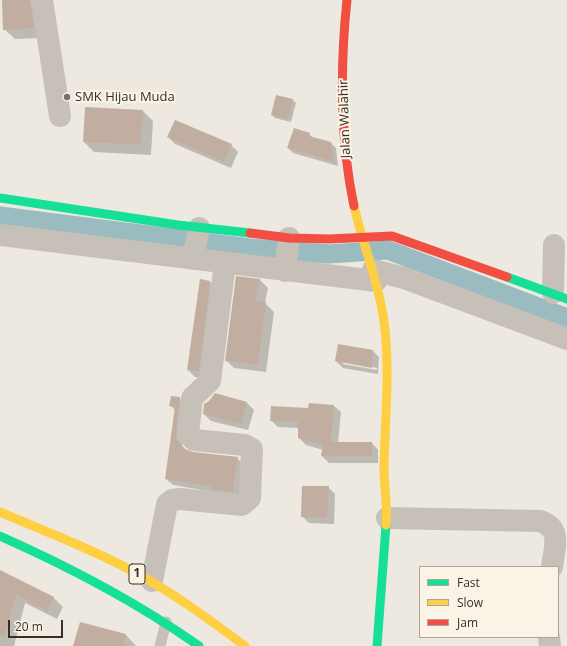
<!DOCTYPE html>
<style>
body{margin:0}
#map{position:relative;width:567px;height:646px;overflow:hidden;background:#ede9e0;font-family:"Open Sans",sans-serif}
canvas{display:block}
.legend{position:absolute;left:419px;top:566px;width:140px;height:72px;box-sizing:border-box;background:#fbf4e6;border:1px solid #ada59a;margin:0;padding:5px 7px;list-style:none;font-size:12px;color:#372e27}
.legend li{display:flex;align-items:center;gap:8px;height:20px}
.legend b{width:20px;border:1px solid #ada59a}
.scale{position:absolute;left:8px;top:620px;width:55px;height:18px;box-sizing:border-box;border:2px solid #372e27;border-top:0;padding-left:5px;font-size:12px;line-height:14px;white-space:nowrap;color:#372e27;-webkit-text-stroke:3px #fbf4e6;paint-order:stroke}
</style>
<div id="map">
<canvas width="567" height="646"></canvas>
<ul class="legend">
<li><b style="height:5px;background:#16e098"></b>Fast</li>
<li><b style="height:5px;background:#ffcf43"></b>Slow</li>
<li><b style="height:5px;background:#f24e42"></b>Jam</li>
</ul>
<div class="scale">20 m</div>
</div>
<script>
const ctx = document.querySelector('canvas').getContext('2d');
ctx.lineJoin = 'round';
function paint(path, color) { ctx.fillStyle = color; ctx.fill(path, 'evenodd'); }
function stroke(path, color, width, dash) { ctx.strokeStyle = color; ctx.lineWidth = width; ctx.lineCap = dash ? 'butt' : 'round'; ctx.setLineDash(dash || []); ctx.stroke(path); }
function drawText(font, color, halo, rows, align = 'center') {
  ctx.font = font + ' "Open Sans",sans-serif'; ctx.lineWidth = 4; ctx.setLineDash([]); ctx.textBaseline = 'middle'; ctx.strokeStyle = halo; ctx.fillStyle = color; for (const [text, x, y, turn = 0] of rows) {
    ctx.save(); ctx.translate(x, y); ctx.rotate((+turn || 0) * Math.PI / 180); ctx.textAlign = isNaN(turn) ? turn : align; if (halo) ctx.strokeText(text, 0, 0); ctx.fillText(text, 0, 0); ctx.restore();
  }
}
paint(new Path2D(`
 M3 0H44L43 38 15 39 4 29Z
 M293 100 296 103 291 122 275 118 272 115Z
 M143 111 153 121 151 155 94 152 84 142Z
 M309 134 313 138 331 143 336 148 338 166 293 153 288 148Z
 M168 137 231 145 238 152 231 168 175 144Z
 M237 278 260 280 268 288 265 303 274 312 266 372 234 368 226 360Z
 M210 282 216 289 205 378 195 377 188 370Z
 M373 351 379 357 378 374 343 368 336 361ZM343 362 377 368V370L343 364Z
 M215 395 247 403 254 410 248 430 211 421 204 414Z
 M179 398 186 405 182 446 187 451 193 453 237 458 244 465 239 498 214 492 173 485 166 479 176 411 170 405Z
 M310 404 334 406 341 412 338 443H372L378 450V463H329L322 456 323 450 306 445 299 438V428L278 427 271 420 309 409Z
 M328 487 335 494 334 524 309 523 302 516Z
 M4 573 54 598 63 607 57 619 25 603 14 646H0V581Z
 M81 623 126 635 136 646H75Z`), '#0003');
stroke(new Path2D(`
 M0 216 250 248 329 254 388 250 567 318`), '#9abcc0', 19);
paint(new Path2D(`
 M2 0H30L34 28 3 30Z
 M276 95 293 99 288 119 271 115Z
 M85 107 143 110 141 145 83 142Z
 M175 120 232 144 224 162 167 137Z
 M294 128 310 133 309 136 331 142 334 162 287 148Z
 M236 276 260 279 256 301 266 302 258 365 225 361Z
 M200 279 210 281 199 372 187 370Z
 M338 344 373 350 372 368 335 361Z
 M215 393 247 402 241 424 203 414 204 404 209 401Z
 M171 396 180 397 176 433V438L185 449 193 452 238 457 233 492 210 489 211 486 165 479 175 407 169 406Z
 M309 403 334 405 331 442H372V456H321L323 445 298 438V422L270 421 271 406 308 408Z
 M302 486H329L327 518 301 517Z
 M0 570 54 597 47 611 16 595 5 636H0Z
 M80 622 126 634 123 646H73Z`), '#c2aea0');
stroke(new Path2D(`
 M160 646 166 622`), '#c6c0b9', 11);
stroke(new Path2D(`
 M42 0 60 116
 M0 235 376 281
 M193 259 199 228
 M373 270 404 278 567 339
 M285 271 289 238
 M553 293 554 245
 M387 518 540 521C563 529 554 548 552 567
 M152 581 167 504 172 500 180 499 242 505 250 498 252 449 245 445 194 440 188 434 192 398 210 381 225 263
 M549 637 550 646`), '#c6c0b9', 22);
stroke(new Path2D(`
 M0 198 178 225 250 233
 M507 277 567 299
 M0 536C70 567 137 602 199 646
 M377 646 386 525`), '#16e098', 9);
stroke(new Path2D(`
 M354 206C362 242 377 277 383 315 391 364 385 417 384 467 384 487 388 506 386 525
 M0 512C46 532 93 549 136 573 175 594 210 620 245 646`), '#ffcf43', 9);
stroke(new Path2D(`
 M347 0C340 65 340 141 354 206
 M250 233 289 238 329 239 392 236 507 277`), '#f24e42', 9);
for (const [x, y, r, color] of [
 [67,97,4,"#776f68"]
]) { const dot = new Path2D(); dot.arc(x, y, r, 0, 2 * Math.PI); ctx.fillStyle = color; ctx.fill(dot); stroke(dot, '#fbf4e6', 1.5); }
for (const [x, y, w] of [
 [137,574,16]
]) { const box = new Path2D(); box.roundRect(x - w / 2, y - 10, w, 20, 3); ctx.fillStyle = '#fbf4e6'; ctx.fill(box); stroke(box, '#372e27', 1); }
drawText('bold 12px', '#372e27', null, [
 ["1",137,574]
]);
drawText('13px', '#372e27', '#fbf4e6', [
 ["SMK Hijau Muda",75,97]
], 'left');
drawText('13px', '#372e27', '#fbf4e6', [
 ["Jalan Walahir",345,119,-92]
]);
</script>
